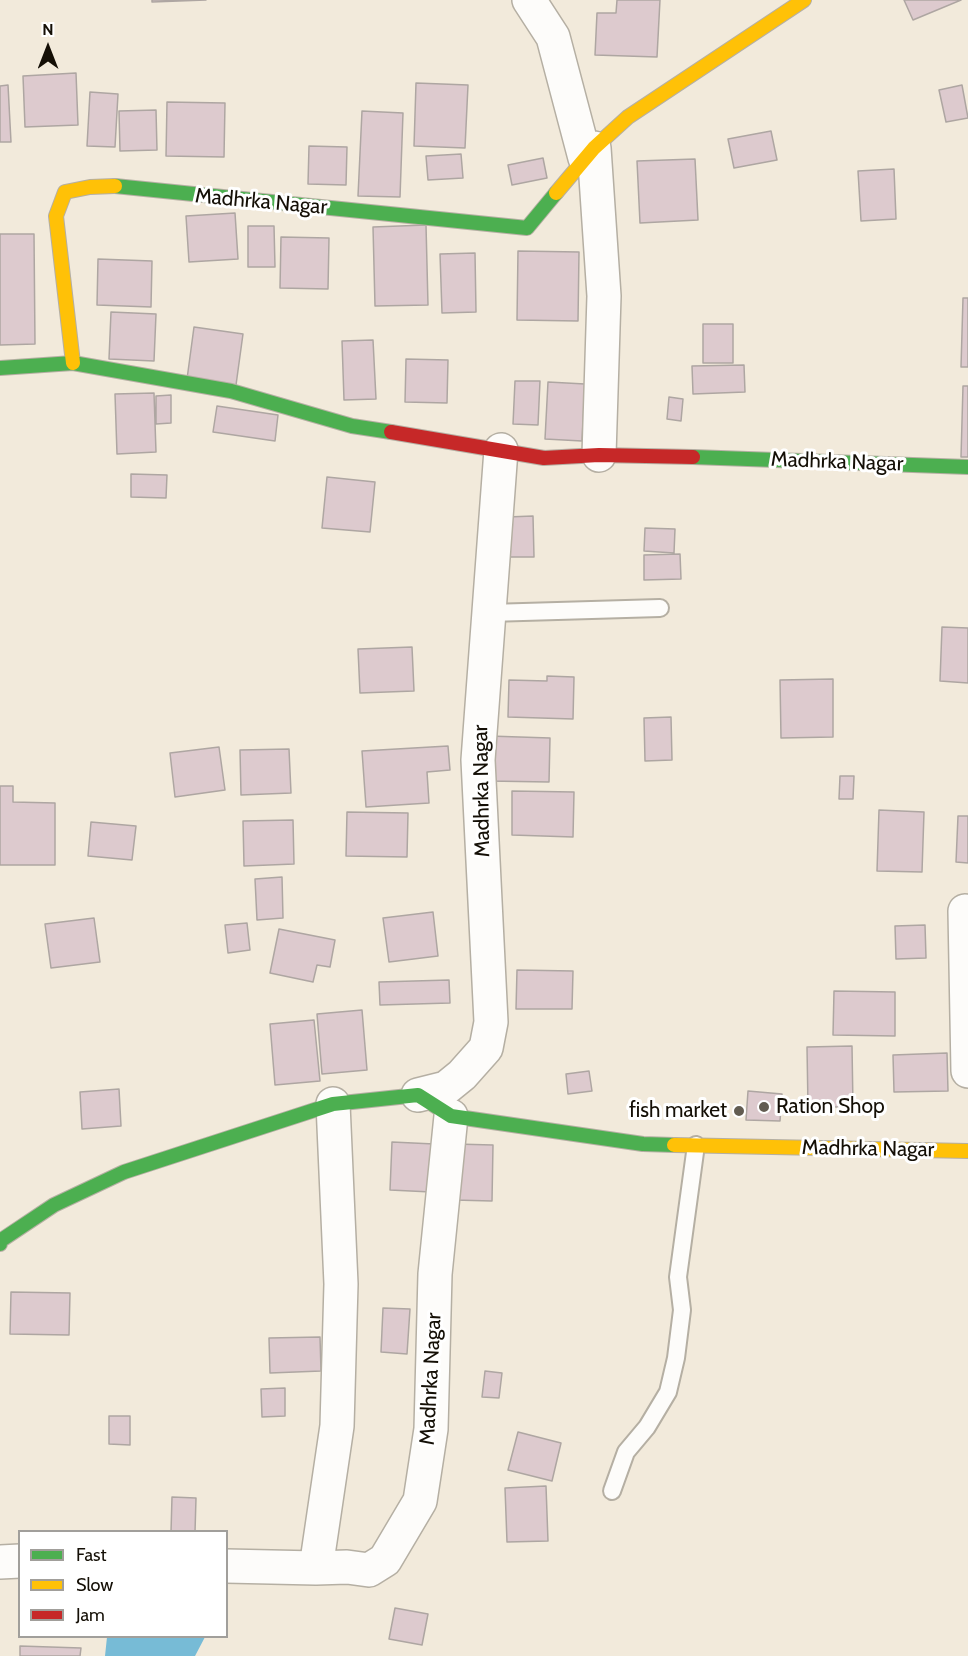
<!DOCTYPE html>
<style>
body{margin:0}
#map{position:relative;width:968px;height:1656px;overflow:hidden;background:#f2eadb;font-family:Cabin,sans-serif}
canvas{display:block}
.legend{position:absolute;left:18px;top:1530px;width:210px;height:108px;box-sizing:border-box;background:#fff;border:2px solid #a19f9b;margin:0;padding:8px 10px;list-style:none;font-size:18px;color:#140f06}
.legend li{display:flex;align-items:center;gap:12px;height:30px}
.legend b{width:30px;border:2px solid #a19f9b}
.north{position:absolute;left:18px;top:18px;width:60px;height:60px;-webkit-text-stroke:4px #fff;paint-order:stroke;rotate:0deg;font-size:16px;font-weight:700;line-height:24px;text-align:center;color:#140f06}
.north::after{content:'';display:block;margin:auto;width:21px;height:27px;background:#140f06;clip-path:polygon(50% 0,100% 100%,50% 72%,0 100%)}
</style>
<div id="map">
<canvas width="968" height="1656"></canvas>
<ul class="legend">
<li><b style="height:8px;background:#4caf50"></b>Fast</li>
<li><b style="height:8px;background:#ffc107"></b>Slow</li>
<li><b style="height:8px;background:#c62828"></b>Jam</li>
</ul>
<div class="north">N</div>
</div>
<script>
const ctx = document.querySelector('canvas').getContext('2d');
ctx.lineJoin = 'round';
function paint(path, color) { ctx.fillStyle = color; ctx.fill(path, 'evenodd'); }
function stroke(path, color, width, dash) { ctx.strokeStyle = color; ctx.lineWidth = width; ctx.lineCap = dash ? 'butt' : 'round'; ctx.setLineDash(dash || []); ctx.stroke(path); }
function drawText(font, color, halo, rows, align = 'center') {
  ctx.font = font + ' Cabin,sans-serif'; ctx.lineWidth = 6; ctx.setLineDash([]); ctx.textBaseline = 'middle'; ctx.strokeStyle = halo; ctx.fillStyle = color; for (const [text, x, y, turn = 0] of rows) {
    ctx.save(); ctx.translate(x, y); ctx.rotate((+turn || 0) * Math.PI / 180); ctx.textAlign = isNaN(turn) ? turn : align; if (halo) ctx.strokeText(text, 0, 0); ctx.fillText(text, 0, 0); ctx.restore();
  }
}
paint(new Path2D(`
 M107 1637V1636L205 1637 195 1656H105Z`), '#77bbd6');
const building = new Path2D(`
 M152 0H206L152 2Z
 M617 0H660L657 57 595 55 597 13H616Z
 M904 0H961L913 20Z
 M76 73 78 125 25 127 23 76Z
 M416 83 468 85 465 148 414 146Z
 M8 85 11 142H0V86Z
 M962 85 968 118 946 122 939 90Z
 M90 92 118 94 115 147 87 146Z
 M167 102 225 103 224 157 166 156Z
 M156 110 157 150 120 151 119 111Z
 M362 111 403 113 400 197 358 196Z
 M771 131 777 160 734 168 728 139Z
 M309 146 347 147 346 185 308 184Z
 M461 154 463 178 428 180 426 156Z
 M543 158 547 178 512 185 508 165Z
 M695 159 698 220 640 223 637 161Z
 M894 169 896 219 861 221 858 171Z
 M235 213 238 259 189 262 186 216Z
 M426 225 428 305 375 306 373 227Z
 M248 226H274L275 267H248Z
 M0 234H34L35 344 0 345Z
 M281 237 329 238 328 289 280 288Z
 M518 251 579 252 578 321 517 320Z
 M475 253 476 312 442 313 440 254Z
 M98 259 152 261 151 307 97 305Z
 M963 298H968V367H961Z
 M111 312 156 314 154 361 109 359Z
 M703 324H733V363H703Z
 M194 327 243 334 236 385 187 379Z
 M373 340 376 399 344 400 342 341Z
 M406 359 448 360 447 403 405 402Z
 M744 365 745 392 693 394 692 366Z
 M515 381H540L538 425 513 424Z
 M548 382 585 384 582 441 545 439Z
 M963 386H968V457H961Z
 M154 393 156 452 117 454 115 394Z
 M171 395V423L156 424V396Z
 M669 397 683 399 681 421 667 419Z
 M217 406 278 415 275 441 213 432Z
 M131 474 167 475 166 498 131 497Z
 M327 477 375 482 370 532 322 528Z
 M533 516 534 557H507V517Z
 M645 528 675 529 674 553 644 551Z
 M680 554 681 579 644 580V555Z
 M942 627 968 628V683L940 681Z
 M412 647 414 691 360 693 358 649Z
 M547 676 574 677 573 719 508 717 509 680 547 681Z
 M833 679V737L781 738 780 680Z
 M671 717 672 760 645 761 644 718Z
 M489 736 550 738 549 782 488 781Z
 M448 746 450 770 427 772 429 803 366 807 362 751Z
 M219 747 225 790 175 797 170 753Z
 M289 749 291 793 241 795 240 750Z
 M840 776H854L853 799H839Z
 M0 786H13V802L55 803V865H0Z
 M512 791 574 792 573 837 512 835Z
 M879 810 924 812 922 872 877 871Z
 M347 812 408 813 407 857 346 856Z
 M958 816H968V863L956 862Z
 M293 820 294 864 244 866 243 821Z
 M91 822 136 826 132 860 88 856Z
 M282 877 283 918 257 920 255 879Z
 M433 912 438 956 389 962 383 918Z
 M94 918 100 962 51 968 45 924Z
 M247 923 250 950 228 953 225 925Z
 M925 925 926 958 896 959 895 926Z
 M279 929 335 940 330 967 317 965 313 982 270 973Z
 M517 970 573 971 572 1009H516Z
 M449 980 450 1003 380 1005 379 982Z
 M834 991 895 992V1036L833 1035Z
 M362 1010 367 1070 322 1074 317 1014Z
 M314 1020 320 1081 275 1085 270 1024Z
 M852 1046 853 1107H808L807 1047Z
 M947 1053 948 1091 894 1092 893 1055Z
 M589 1071 592 1091 568 1094 566 1074Z
 M119 1089 121 1126 82 1129 80 1092Z
 M748 1091 782 1094 780 1121 746 1120Z
 M392 1142 434 1144 431 1192 390 1190Z
 M455 1144 493 1145 492 1201 454 1200Z
 M11 1292 70 1293 69 1335 10 1334Z
 M383 1308 410 1309 407 1354 381 1352Z
 M320 1337 321 1371 270 1373 269 1338Z
 M485 1371 502 1373 499 1398 482 1397Z
 M285 1388V1416L262 1417 261 1389Z
 M109 1416H130V1445L109 1444Z
 M518 1432 561 1443 552 1481 508 1470Z
 M546 1486 548 1541 507 1542 505 1488Z
 M172 1497 196 1498 195 1532H171Z
 M395 1608 428 1614 422 1645 389 1639Z
 M20 1646 81 1648 80 1656H20Z`);
paint(building, '#ddcace');
stroke(building, '#aea6a2', 1.5);
const lane = new Path2D(`
 M489 613 660 608
 M612 1491 626 1452 647 1427 668 1392 676 1358 682 1310 678 1277 696 1145`);
const street = new Path2D(`
 M529 0 553 37 585 158
 M594 148 604 296 599 455
 M965 911 968 1071
 M418 1095 446 1088 462 1075 486 1048 491 1022 478 760 501 450
 M0 1562 20 1561
 M226 1566 316 1568 347 1567 369 1570 385 1560 420 1501 431 1429 435 1274 451 1116
 M316 1568 337 1426 341 1284 333 1104`);
const fast = new Path2D(`
 M115 186 527 228 556 193
 M0 368 73 363 231 391 352 426 391 432
 M693 457 968 467
 M0 1244V1241L54 1205 124 1172 333 1104 418 1095 451 1116 643 1144 674 1145`);
const slow = new Path2D(`
 M556 193 594 148 628 117 804 0
 M73 363 56 216 65 192 90 187 115 186
 M674 1145 968 1151`);
const jam = new Path2D(`
 M391 432 544 458 599 455 693 457`);
stroke(lane, '#b5afa3', 20);
stroke(street, '#b5afa3', 36);
stroke(fast, '#b5afa3', 16);
stroke(slow, '#b5afa3', 16);
stroke(jam, '#b5afa3', 16);
stroke(lane, '#fdfcfa', 16);
stroke(street, '#fdfcfa', 33);
stroke(fast, '#4caf50', 14);
stroke(slow, '#ffc107', 14);
stroke(jam, '#c62828', 14);
for (const [x, y, r, color] of [
 [764,1107,6,"#625c51"],
 [739,1111,6,"#625c51"]
]) { const dot = new Path2D(); dot.arc(x, y, r, 0, 2 * Math.PI); ctx.fillStyle = color; ctx.fill(dot); stroke(dot, '#fff', 2); }
drawText('21px', '#140f06', '#fff', [
 ["Madhrka Nagar",261,202,5],
 ["Madhrka Nagar",837,462,2],
 ["Madhrka Nagar",482,791,-91],
 ["Madhrka Nagar",868,1149,1],
 ["Madhrka Nagar",431,1379,-87]
]);
drawText('21px', '#140f06', '#fff', [
 ["Ration Shop",776,1107],
 ["fish market",727,1111,"right"]
], 'left');
</script>
